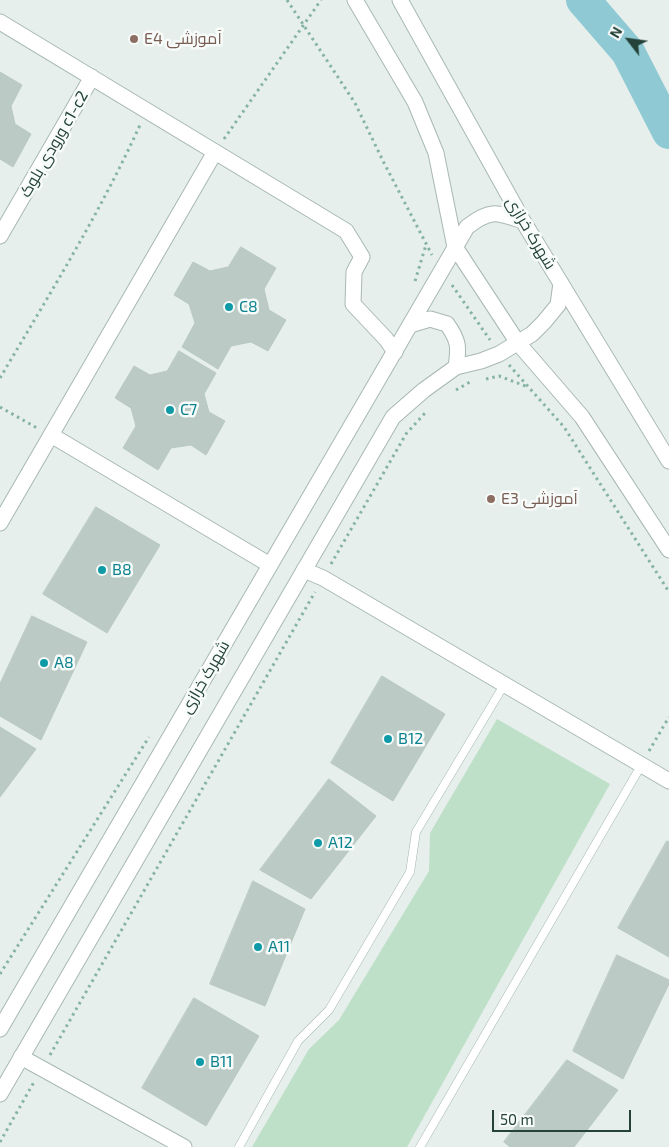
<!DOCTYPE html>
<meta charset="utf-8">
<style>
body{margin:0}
#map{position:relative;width:669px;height:1147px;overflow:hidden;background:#e6efeb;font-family:"Exo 2",sans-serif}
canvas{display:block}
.north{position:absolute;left:604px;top:15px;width:50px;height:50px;-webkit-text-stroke:4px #f7fbf9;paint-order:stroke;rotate:300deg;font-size:14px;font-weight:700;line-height:20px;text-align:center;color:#24423a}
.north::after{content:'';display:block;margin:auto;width:18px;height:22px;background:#24423a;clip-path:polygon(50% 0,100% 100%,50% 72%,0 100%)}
.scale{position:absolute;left:492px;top:1110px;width:139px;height:22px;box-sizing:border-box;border:2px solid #24423a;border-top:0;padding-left:6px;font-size:15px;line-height:18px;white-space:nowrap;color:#24423a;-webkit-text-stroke:4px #f7fbf9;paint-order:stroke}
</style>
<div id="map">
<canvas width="669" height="1147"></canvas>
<div class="north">N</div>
<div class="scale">50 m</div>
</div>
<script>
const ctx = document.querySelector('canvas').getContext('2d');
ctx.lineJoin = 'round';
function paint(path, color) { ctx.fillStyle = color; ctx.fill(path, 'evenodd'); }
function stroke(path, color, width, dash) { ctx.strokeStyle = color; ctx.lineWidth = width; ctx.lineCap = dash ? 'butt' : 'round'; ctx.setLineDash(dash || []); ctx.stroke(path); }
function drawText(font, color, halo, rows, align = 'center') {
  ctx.font = font + ' "Exo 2",Cairo,sans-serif'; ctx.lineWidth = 5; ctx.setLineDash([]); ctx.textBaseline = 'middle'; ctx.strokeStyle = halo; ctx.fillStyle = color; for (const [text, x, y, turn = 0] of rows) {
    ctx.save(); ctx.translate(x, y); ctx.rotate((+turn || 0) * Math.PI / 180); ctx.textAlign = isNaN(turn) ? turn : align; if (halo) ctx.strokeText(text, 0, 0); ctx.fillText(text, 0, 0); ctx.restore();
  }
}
paint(new Path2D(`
 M497 719 610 784 407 1147H252L309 1049 339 1020 429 871 430 833Z`), '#bfe0c8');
stroke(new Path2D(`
 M583 0 628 52 669 132`), '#8ec9d4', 34);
const building = new Path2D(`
 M0 72 22 85 11 106 15 124 31 134 13 167 0 159Z
 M241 247 276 268 264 289 269 310 286 320 268 351 251 342 231 346 218 369 182 347 195 323 189 304 174 295 193 262 210 271 228 267Z
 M179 351 216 373 204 394 209 412 225 421 206 455 191 445 171 448 158 470 123 448 136 426 131 408 115 398 134 366 150 375 167 371Z
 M96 507 160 545 107 633 43 594Z
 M32 616 87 642 41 740 0 716V684Z
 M382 676 445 714 393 801 331 763Z
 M0 727 36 749 0 797Z
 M329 779 376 816 311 899 260 870Z
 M667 841 669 842V957L618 928Z
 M253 881 305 909 265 1006 210 984Z
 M617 955 669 980V984L623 1079 573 1051Z
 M194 998 259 1036 206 1126 142 1088Z
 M567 1060 618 1090 574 1147H510L504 1142Z`);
paint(building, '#bbcac4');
stroke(building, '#b8c9c2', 1);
const service = new Path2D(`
 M239 1147 298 1041 329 1010 410 872 416 832 504 685
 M420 1147 642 764`);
const minor = new Path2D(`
 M0 22 346 231 362 257 354 272 353 304 386 339 395 352
 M0 236 92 77
 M51 435 270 565
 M0 523 215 152
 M304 570 323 578 669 781
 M21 1057 184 1147`);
const tertiary = new Path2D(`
 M355 0 415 102 436 153 455 247 518 343 582 417 669 550
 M400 0 523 221 669 461
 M410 325 430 319 447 324C459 341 459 347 456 367
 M0 1029 467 227C490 209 496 212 523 221
 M0 1094 393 417 424 390 456 367 481 361 499 354 532 334 544 322 558 305 561 283`);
stroke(service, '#a8b8b2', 9);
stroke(minor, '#a8b8b2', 17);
stroke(tertiary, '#a8b8b2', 17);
stroke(new Path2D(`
 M287 0 355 103 383 161 432 255
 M224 139 321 0
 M415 281 426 245
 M452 285 490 340
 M509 365 564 427 669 592
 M0 378C49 295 100 213 140 125
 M486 379 499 376 528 387
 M456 390 470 382
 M0 407 37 428
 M331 564 406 434 425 413
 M649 751 669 717
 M0 974 149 737
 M50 1055 315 592
 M0 1142 34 1082`), '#86b3a5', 3, [2.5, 4]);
stroke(service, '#fff', 8);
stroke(minor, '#fff', 15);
stroke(tertiary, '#fff', 15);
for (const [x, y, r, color] of [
 [134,39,5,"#8d6e63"],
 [229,307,5,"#0f9aa8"],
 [170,410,5,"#0f9aa8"],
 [491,499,5,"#8d6e63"],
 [102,570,5,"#0f9aa8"],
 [44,663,5,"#0f9aa8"],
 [388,739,5,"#0f9aa8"],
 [318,843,5,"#0f9aa8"],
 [258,947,5,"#0f9aa8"],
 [200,1062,5,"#0f9aa8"]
]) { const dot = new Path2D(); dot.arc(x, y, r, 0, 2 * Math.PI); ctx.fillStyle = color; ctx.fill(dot); stroke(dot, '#f7fbf9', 2); }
drawText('16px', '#785e54', '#f7fbf9', [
 ["E4 آموزشی",144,39],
 ["E3 آموزشی",501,499]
], 'left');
drawText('16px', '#24423a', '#f7fbf9', [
 ["ورودی بلوک c1-c2",54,144,-60],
 ["شهرک خرازی",531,233,59],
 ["شهرک خرازی",205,677,-60]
]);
drawText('16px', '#0d838f', '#f7fbf9', [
 ["C8",239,307],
 ["C7",180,410],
 ["B8",112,570],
 ["A8",54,663],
 ["B12",398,739],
 ["A12",328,843],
 ["A11",268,947],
 ["B11",210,1062]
], 'left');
</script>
